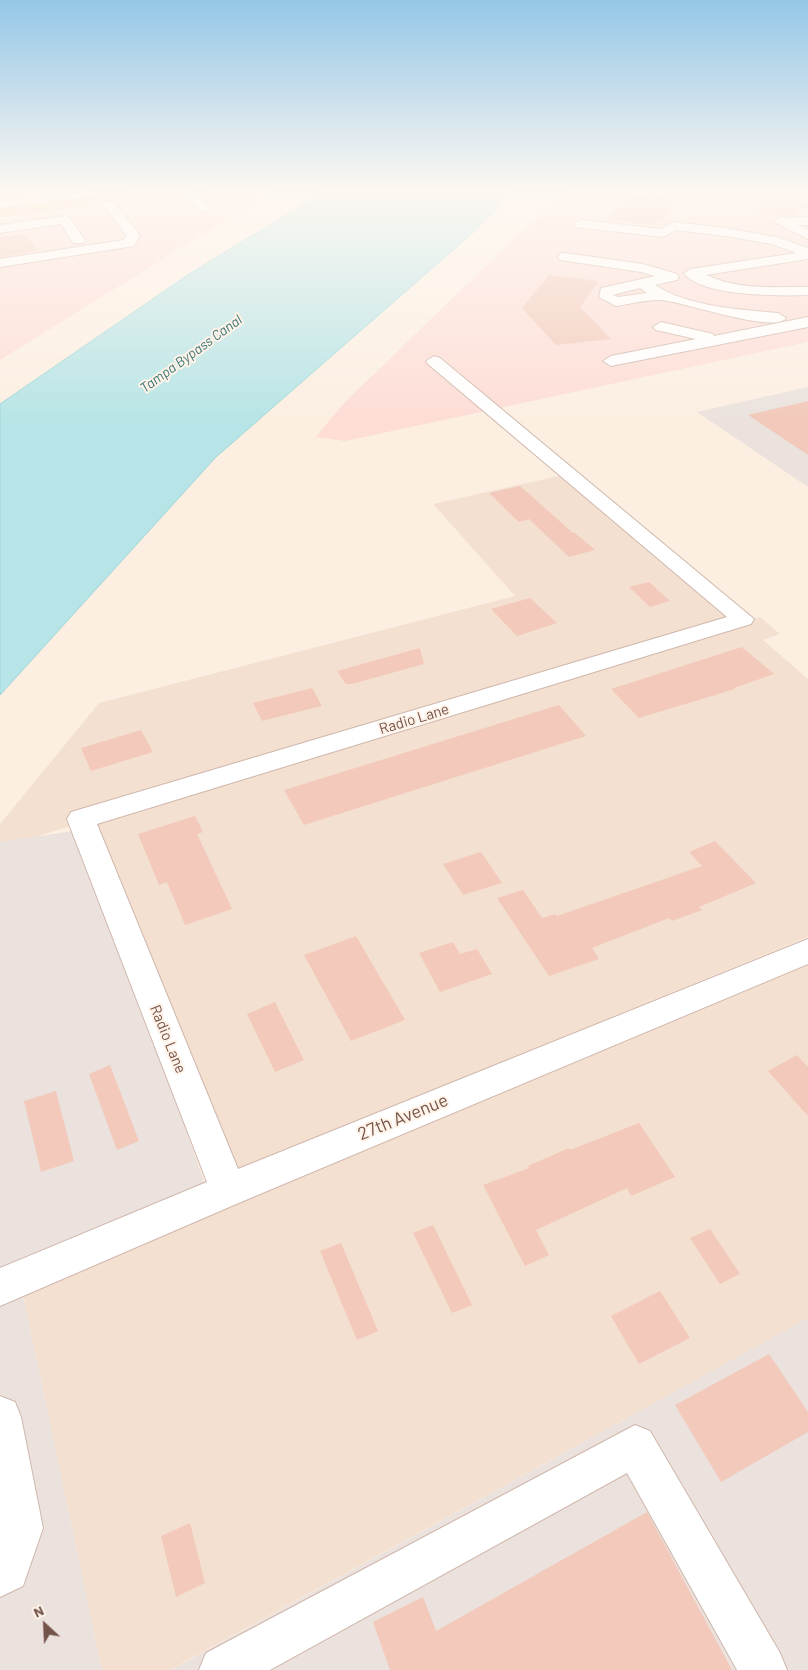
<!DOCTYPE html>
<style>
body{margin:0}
#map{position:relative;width:808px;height:1670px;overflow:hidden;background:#fcefe2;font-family:Barlow,sans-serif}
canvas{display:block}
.north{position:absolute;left:20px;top:1600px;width:50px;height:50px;-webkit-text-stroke:4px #fff3e8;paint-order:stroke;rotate:335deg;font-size:14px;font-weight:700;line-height:20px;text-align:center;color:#745349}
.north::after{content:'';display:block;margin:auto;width:18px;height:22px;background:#745349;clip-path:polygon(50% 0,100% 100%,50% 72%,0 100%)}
</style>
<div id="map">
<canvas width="808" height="1670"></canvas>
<div class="north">N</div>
</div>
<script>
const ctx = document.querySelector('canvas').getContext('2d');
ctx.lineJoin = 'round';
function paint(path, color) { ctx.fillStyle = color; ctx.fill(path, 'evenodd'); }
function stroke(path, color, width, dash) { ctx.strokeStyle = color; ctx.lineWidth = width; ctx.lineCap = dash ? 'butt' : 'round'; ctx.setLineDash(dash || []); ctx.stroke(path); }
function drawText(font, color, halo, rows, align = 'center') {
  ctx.font = font + ' Barlow,sans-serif'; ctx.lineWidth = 4; ctx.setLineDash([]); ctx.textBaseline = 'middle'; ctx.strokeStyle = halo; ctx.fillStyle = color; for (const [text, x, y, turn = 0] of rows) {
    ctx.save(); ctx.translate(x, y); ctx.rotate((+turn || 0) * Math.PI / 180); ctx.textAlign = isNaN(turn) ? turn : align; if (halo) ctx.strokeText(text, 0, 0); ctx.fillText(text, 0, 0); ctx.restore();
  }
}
paint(new Path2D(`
 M563 475 729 616 78 811 71 826 35 837 0 842V824L99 703 515 596 433 504Z
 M760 617 780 634 763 640 808 679V937L236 1170 95 824 750 625V620Z
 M808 964V1318L170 1670H102L23 1295 233 1204Z`), '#f4e0d1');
paint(new Path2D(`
 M0 189H98L0 202Z
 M218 189H276L0 360V219Z
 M570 189 688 195 808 189V342L499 408 436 357 425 359 486 411 345 441 316 437 343 404 501 251Z`), '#fdddd6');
paint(new Path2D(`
 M808 387V487L697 412Z
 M73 831 161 1059 205 1184 0 1270V842Z
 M23 1295 102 1670H0V1305Z
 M808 1318V1670H171Z`), '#ebe2dd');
paint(new Path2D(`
 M571 189H808L688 195Z`), '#d6eac1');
const water = new Path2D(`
 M322 189H517L475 231 216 457 0 695V404L189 274 299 207Z`);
paint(water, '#b7e4e6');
stroke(water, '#9dd5d7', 1);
paint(new Path2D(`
 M767 190 805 194 794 216 754 212Z
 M660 194 674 205 661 220H656L652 225 608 219 626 197Z
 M26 234 37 251 0 257V237Z
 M549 275 599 281 580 307 611 339 556 345 522 308Z
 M808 401V455L748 415Z
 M520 486 573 533H575L595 550 569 557 529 519 519 522 489 493Z
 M649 582 670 601 650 607 629 587Z
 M530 598 557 623 517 636 491 609Z
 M742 647 774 674 734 688 735 689 639 718 611 689Z
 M420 648 424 664 352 684H346L337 671Z
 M312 688 322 706 262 721 253 703Z
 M559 705 586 736 304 825 284 790Z
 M141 730 153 752 91 771 81 748Z
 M195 816 203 832 197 834 232 909 185 925 167 882 159 885 138 834Z
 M715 841 756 883 699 907 702 910 672 921 669 918 592 948 599 959 549 976 497 898 523 890 542 918 556 914 557 916 702 866 689 852Z
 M481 852 502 883 463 895 443 864Z
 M356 936 405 1020 351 1041 304 955Z
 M453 942 460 954 477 949 492 974 440 992 419 953Z
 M275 1002 304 1060 275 1072 247 1014Z
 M797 1055 808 1067V1116L768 1071Z
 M110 1065 139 1141 117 1150 89 1074Z
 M56 1091 74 1161 41 1172 24 1101Z
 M639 1123 675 1177 631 1196 627 1188 536 1230 549 1255 525 1266 483 1185 529 1168 528 1166 569 1148 570 1150Z
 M433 1225 472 1305 452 1313 413 1233Z
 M710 1229 740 1274 720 1284 690 1238Z
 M341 1243 378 1331 357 1340 320 1251Z
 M660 1291 690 1338 639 1364 611 1316Z
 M769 1354 808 1412V1432L721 1482 675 1405Z
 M647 1512 732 1670H390L373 1622 423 1597 436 1631Z
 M190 1523 205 1583 176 1597 161 1536Z`), '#f2c9ba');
stroke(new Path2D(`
 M805 208 807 203`), '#dac8bc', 14, [14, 7]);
const minor = new Path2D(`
 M177 189H190L212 209 210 212H202Z
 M104 194 108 195 140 235 134 246 0 267V259L124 240 126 235 98 198Z
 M64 216 69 217 83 237 85 240 83 243H73L61 224 0 233V225Z
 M808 217V225H798L808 230V239L774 222 780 218Z
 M580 220 661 229 674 222 725 228 776 237 808 248V259L706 275C737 290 775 287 808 287V295C781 296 701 297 684 273L691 269 796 253 772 244 725 236 676 230 663 237 575 227 574 224Z
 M565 253 643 264 677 274 679 277 677 280 655 285C686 306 741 310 778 313L786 318C774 335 678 299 658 300 644 300 630 304 616 306L599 297 601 288 655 276 641 272 560 260 558 257 560 254ZM640 288 647 293 618 297 613 295Z
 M808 317V327L611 366 603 361 611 356 696 339 656 330 653 327 661 322 713 334 714 336Z
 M434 356 440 358 754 619 751 624 97 824 238 1169 808 939V964L241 1202 0 1306V1268L207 1182 67 819 71 812 727 617 428 364 426 361Z
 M0 1396 15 1402 21 1417 43 1528 23 1586 0 1597Z
 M635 1425 650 1431 780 1653 787 1670H737L627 1473 270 1670H199L206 1653Z`);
const major = new Path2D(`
 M149 189H179L173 193 0 217V209Z`);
stroke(minor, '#cfb7ac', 2);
stroke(major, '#d8cfcc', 2);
paint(minor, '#fff');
paint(major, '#fbcb9a');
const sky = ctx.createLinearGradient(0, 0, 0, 423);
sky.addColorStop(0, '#94c7e7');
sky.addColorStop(0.45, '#fef8f2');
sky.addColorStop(1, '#fef8f200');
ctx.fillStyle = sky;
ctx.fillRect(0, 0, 808, 423);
drawText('italic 14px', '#3c7779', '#fff3e8', [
 ["Tampa Bypass Canal",191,354,-36]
]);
drawText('15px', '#745349', '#fff3e8', [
 ["Radio Lane",414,719,-17],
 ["Radio Lane",168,1039,68]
]);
drawText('18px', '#745349', '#fff3e8', [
 ["27th Avenue",403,1117,-22]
]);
</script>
